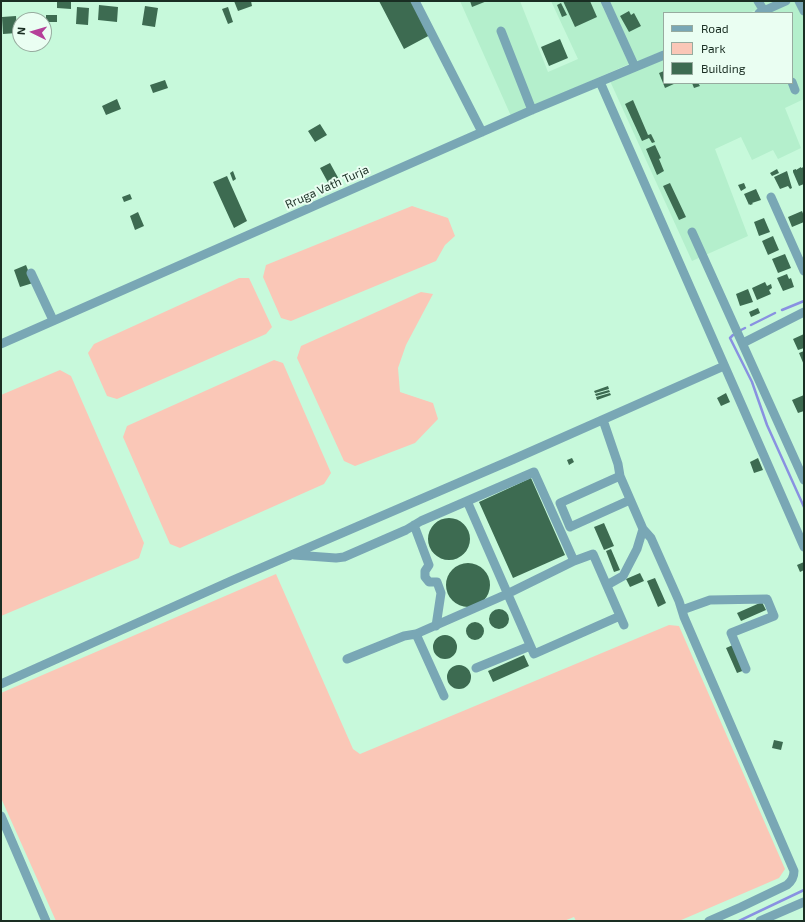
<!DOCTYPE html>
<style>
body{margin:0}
#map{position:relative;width:805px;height:922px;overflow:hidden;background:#c7f9db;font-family:"Exo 2",sans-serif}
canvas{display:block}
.frame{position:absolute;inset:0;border:2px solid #1a2e23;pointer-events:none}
.legend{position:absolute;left:663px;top:12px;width:130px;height:72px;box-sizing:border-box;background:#eafef2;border:1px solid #97ab9f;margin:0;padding:5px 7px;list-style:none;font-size:12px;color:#1a2e23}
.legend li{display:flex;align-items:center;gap:8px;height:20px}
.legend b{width:20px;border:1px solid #97ab9f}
.north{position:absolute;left:12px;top:12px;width:40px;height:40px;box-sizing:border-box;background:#eafef2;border:1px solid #97ab9f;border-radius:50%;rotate:275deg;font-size:11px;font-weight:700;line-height:16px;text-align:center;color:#1a2e23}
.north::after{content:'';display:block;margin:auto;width:14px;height:18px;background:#b54099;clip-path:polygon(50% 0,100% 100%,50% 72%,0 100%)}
</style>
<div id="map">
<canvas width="805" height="922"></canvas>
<div class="frame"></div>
<ul class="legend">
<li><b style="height:5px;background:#79a7b5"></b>Road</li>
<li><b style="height:11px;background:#fac7b7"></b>Park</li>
<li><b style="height:11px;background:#3d6b51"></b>Building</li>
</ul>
<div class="north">N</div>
</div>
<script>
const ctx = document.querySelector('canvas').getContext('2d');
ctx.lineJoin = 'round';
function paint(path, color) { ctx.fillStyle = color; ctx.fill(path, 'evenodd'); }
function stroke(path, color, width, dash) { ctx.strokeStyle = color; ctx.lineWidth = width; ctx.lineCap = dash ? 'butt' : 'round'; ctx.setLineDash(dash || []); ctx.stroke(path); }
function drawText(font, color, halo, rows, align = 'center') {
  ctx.font = font + ' "Exo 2",sans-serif'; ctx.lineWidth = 4; ctx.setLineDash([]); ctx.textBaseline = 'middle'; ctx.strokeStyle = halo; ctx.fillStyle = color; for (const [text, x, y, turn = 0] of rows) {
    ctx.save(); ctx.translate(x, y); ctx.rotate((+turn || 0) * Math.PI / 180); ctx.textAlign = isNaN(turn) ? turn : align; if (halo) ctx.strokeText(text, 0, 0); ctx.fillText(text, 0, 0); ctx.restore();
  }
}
paint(new Path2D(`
 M460 1H520L548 72 578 59 551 1H600L629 64 511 116Z
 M609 1H776L749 13H664V50L637 62Z
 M793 1H804V99L785 108 801 148 778 159 773 150 752 160 741 137 715 149 748 236 692 261 610 81 664 57V83H792V13H765Z`), '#b4efcc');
paint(new Path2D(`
 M412 206 448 218 455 236 445 245 436 261 291 321 281 318 263 277 266 265Z
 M239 278H249L272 327 266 334 117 399 107 396 88 353 94 344Z
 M421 292 433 294 406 345 398 368 400 392 433 403 438 419 415 443 355 466 344 461 297 358 301 346Z
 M274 360 283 363 331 473 324 484 180 548 170 544 123 437 127 426Z
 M60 370 71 376 144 543 139 558 1 616V395Z
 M276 574 353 749 360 754 669 625 679 626 785 869 779 878 679 921H576L574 917 564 921H56L1 798V693Z`), '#fac7b7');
stroke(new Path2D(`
 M782 310 804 301
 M751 325 775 313
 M741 330 745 328
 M733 335 730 338 752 382 767 425 804 507
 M739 921 804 890`), '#8991e1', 2.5);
paint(new Path2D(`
 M57 1H71V9L57 8Z
 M234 1H251L252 6 238 11Z
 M379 1H415L432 34 404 49Z
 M470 1H487L472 7Z
 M563 1H590L597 17 575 27Z
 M561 3 567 15 562 17 557 5Z
 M99 5 118 7 117 22 98 20Z
 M145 6 158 8 155 27 142 25Z
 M77 7 89 8 88 25 76 24Z
 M228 7 233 22 228 24 222 9Z
 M629 11 631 15 634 13 641 26 629 32 620 16Z
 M46 15H57V22H46Z
 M16 16 17 33 3 34 2 17Z
 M20 17H33L34 20H20Z
 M560 39 568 58 549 66 541 47Z
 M664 71V83H676L665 88 659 73Z
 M165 80 168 88 153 93 150 85Z
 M692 83H698L700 86 694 88Z
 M117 99 121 109 106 115 102 106Z
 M633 100 648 135 651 134 655 142 652 143 649 138 642 141 625 104Z
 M320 124 327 135 315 142 308 131Z
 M655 145 661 158 659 159 664 171 657 175 646 149Z
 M330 163 341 183 331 188 320 168Z
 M801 167V168L804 167V184L799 186 793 172V170L796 169V170Z
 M777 169 779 173 772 176 770 173Z
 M233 171 236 179 233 181 230 173Z
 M787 171 792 188 790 189 788 186 780 189 774 177Z
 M227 176 247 221 234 228 213 182Z
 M670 183 686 217 679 220 663 186Z
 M744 183 746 188 741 191 738 185Z
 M756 189 761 200 752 203 753 204 750 205V204L749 205 744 194Z
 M130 194 132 199 124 202 122 197Z
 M802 211 804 216V222L792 227 788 217Z
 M138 212 144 226 135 230 130 216Z
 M764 218 770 232 759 236 754 222Z
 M773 236 779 250 768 255 762 241Z
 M785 254 791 268 778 273 772 259Z
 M26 265 33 283 20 287 14 270Z
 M787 274 789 279 791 278 794 287 783 291 777 278Z
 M765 282 767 286 771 284 772 288 769 290 771 294 757 300 752 288Z
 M748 289 753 302 740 306 736 294Z
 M758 308 760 313 751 317 749 312Z
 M804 334V348L798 350 793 339Z
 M804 351V365L799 353Z
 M608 386 609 389 595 393 594 391Z
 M609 390 610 392 596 396 595 394Z
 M610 393 611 395 597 400 596 397Z
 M726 393 730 402 721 406 717 398Z
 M804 395V411L798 413 792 400Z
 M572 458 574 462 569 465 567 460Z
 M758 458 763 470 754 473 750 462Z
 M531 478 565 555 513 578 479 502Z
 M428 539a21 21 0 1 1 42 0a21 21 0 1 1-42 0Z
 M604 523 614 546 604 550 594 527Z
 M611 549 620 570 614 572 606 551Z
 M804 562V570L800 572 797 565Z
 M446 585a22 22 0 1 1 44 0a22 22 0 1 1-44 0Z
 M640 573 644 581 630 587 626 579Z
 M655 578 666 603 658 607 647 581Z
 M762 602 766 610 741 621 737 613Z
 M489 619a10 10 0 1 1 20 0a10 10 0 1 1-20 0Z
 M466 631a9 9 0 1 1 18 0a9 9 0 1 1-18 0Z
 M433 647a12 12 0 1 1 24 0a12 12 0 1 1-24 0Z
 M733 645 745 670 737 673 726 648Z
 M524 655 529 666 493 682 488 671Z
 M447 677a12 12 0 1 1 24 0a12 12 0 1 1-24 0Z
 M774 740 783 742 781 750 772 748Z`), '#3d6b51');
stroke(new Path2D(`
 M415 1 482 132
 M605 1 635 67
 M758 1 764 11
 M799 1 804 11
 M759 13 786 1
 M501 31 532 110
 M600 82 804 547
 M792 82 795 90
 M771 197 804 271
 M692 232C729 315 767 397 804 480
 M31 273 53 320
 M743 343 804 312
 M1 344 532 110 664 55
 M603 420 618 464 620 476 643 529 651 538 679 601 684 617 794 871C794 877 792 881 787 885L741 907 709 921
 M620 476 560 503 570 527 630 500
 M467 501 534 654 620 616
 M414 525 429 565 425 571V577L429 582H437L441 593 436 626
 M294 555 336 558 344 557 406 530 421 521 534 472 574 561 507 594 416 634 404 636 347 659
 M574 561 593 554 624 625
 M607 585 623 576 637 549 643 529
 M682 610 710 600 767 599 774 616 731 633 746 669
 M416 634 444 696
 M476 668 530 646
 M1 684 233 580 514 459 724 366
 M1 816 46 921
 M760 921 804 902`), '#79a7b5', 9);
drawText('12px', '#1a2e23', '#eafef2', [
 ["Rruga Vath Turja",327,187,-24]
]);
</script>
